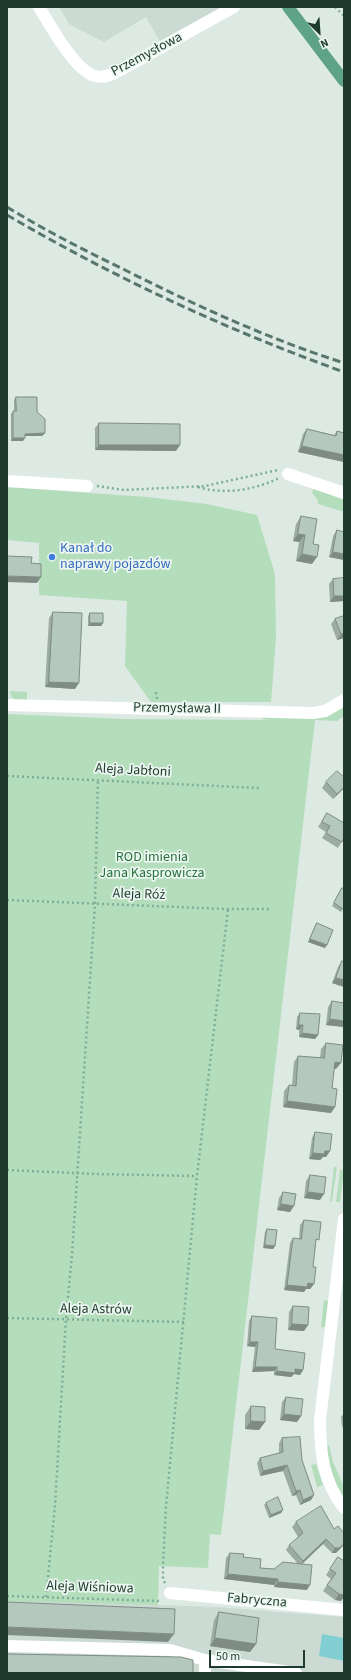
<!DOCTYPE html>
<meta charset="utf-8">
<style>
body{margin:0}
#map{position:relative;width:351px;height:1680px;overflow:hidden;background:#ddeae3;font-family:"Source Sans 3",sans-serif}
canvas{display:block}
.frame{position:absolute;inset:0;border:8px solid #1e3a2f;pointer-events:none}
.north{position:absolute;left:299px;top:12px;width:40px;height:40px;-webkit-text-stroke:3px #edf7f1;paint-order:stroke;rotate:155deg;font-size:11px;font-weight:700;line-height:16px;text-align:center;color:#1e3a2f}
.north::after{content:'';display:block;margin:auto;width:14px;height:18px;background:#1e3a2f;clip-path:polygon(50% 0,100% 100%,50% 72%,0 100%)}
.scale{position:absolute;left:209px;top:1650px;width:96px;height:18px;box-sizing:border-box;border:2px solid #1e3a2f;border-top:0;padding-left:5px;font-size:12px;line-height:14px;white-space:nowrap;color:#1e3a2f;-webkit-text-stroke:3px #edf7f1;paint-order:stroke}
</style>
<div id="map">
<canvas width="351" height="1680"></canvas>
<div class="frame"></div>
<div class="north">N</div>
<div class="scale">50 m</div>
</div>
<script>
const ctx = document.querySelector('canvas').getContext('2d');
ctx.lineJoin = 'round';
function paint(path, color) { ctx.fillStyle = color; ctx.fill(path, 'evenodd'); }
function stroke(path, color, width, dash) { ctx.strokeStyle = color; ctx.lineWidth = width; ctx.lineCap = dash ? 'butt' : 'round'; ctx.setLineDash(dash || []); ctx.stroke(path); }
function drawText(font, color, halo, rows, align = 'center') {
  ctx.font = font + ' "Source Sans 3",sans-serif'; ctx.lineWidth = 3.5; ctx.setLineDash([]); ctx.textBaseline = 'middle'; ctx.strokeStyle = halo; ctx.fillStyle = color; for (const [text, x, y, turn = 0] of rows) {
    ctx.save(); ctx.translate(x, y); ctx.rotate((+turn || 0) * Math.PI / 180); ctx.textAlign = isNaN(turn) ? turn : align; if (halo) ctx.strokeText(text, 0, 0); ctx.fillText(text, 0, 0); ctx.restore();
  }
}
paint(new Path2D(`
 M59 7H230L163 47 146 17 104 42 69 24Z
 M7 1600 217 1607 344 1617V1673H7Z`), '#cbdad2');
paint(new Path2D(`
 M7 487 147 497 207 504 257 515 275 574 276 638 271 702H151L125 666 127 601 39 595V543L7 540Z
 M314 488 344 500V512L318 504 317 499 312 493Z
 M10 691 27 692V701L15 700 11 696Z
 M344 705V716L337 721 315 720 221 1535 210 1534 208 1568 159 1566 158 1605 7 1601V714L125 719 269 720 262 719 261 716Z
 M334 1167H337L332 1201 330 1202Z
 M340 1169 344 1171 340 1202H336Z
 M324 1300 328 1301 325 1327H321Z
 M329 1445 333 1462 344 1487V1499C334 1482 328 1465 326 1446Z
 M316 1464 323 1485 317 1487 311 1465Z`), '#b4ddbb');
paint(new Path2D(`
 M322 1634 344 1638V1661L319 1656Z`), '#81cfd3');
stroke(new Path2D(`
 M335 7 344 16
 M97 486 124 490 205 486 278 470
 M198 487C224 495 255 490 279 478
 M156 692 157 699
 M7 776 259 788
 M7 900 226 909H270
 M7 1170 95 1174 197 1176
 M7 1318 185 1322
 M165 1583 163 1580V1566L166 1506 197 1176 228 909
 M7 1596 160 1601
 M46 1597 55 1506 66 1319 72 1255 95 904 98 779`), '#7caf9a', 2.5, [2, 3]);
stroke(new Path2D(`
 M39 7C50 25 75 71 95 76 101 78 107 76 113 74L234 7
 M288 474 344 493
 M7 481 87 486
 M7 705 313 713 325 711 344 700
 M344 1219 320 1420C320 1452 323 1482 344 1508
 M170 1593 344 1610
 M7 1646 170 1650 205 1660 296 1673
 M205 1673V1660`), '#fff', 12);
stroke(new Path2D(`
 M288 7 344 81`), '#5fa28a', 12);
stroke(new Path2D(`
 M7 207C46 231 86 251 127 271 197 306 269 339 344 363
 M7 215C115 278 227 330 344 372`), '#58766b', 3, [8, 4]);
paint(new Path2D(`
 M16 397 45 433 42 436H25L23 441H11V414L13 411H14V400Z
 M99 423 176 451 95 450V428Z
 M307 429 334 435 337 431 344 433V462L298 452 303 434Z
 M301 516 313 544 312 564 296 561 299 542 293 541 296 524Z
 M337 530 344 560 329 557 333 536Z
 M333 579 344 601 330 602 329 584Z
 M53 612 75 689 45 687 49 618Z
 M90 613 103 623 101 626H88V616Z
 M344 616V638L337 640 331 624 335 619Z
 M344 777V788L333 799 322 788 326 782Z
 M327 813 344 838 338 848 322 838 326 832 318 827Z
 M342 888 344 907 341 912 332 906Z
 M317 923 325 948 308 942 315 926Z
 M342 961 344 962V987L332 983 338 967Z
 M332 1001 344 1027 326 1025 328 1007Z
 M300 1013 318 1035 315 1039 299 1037V1030L296 1029 297 1017Z
 M326 1043 336 1069H334L332 1088 331 1113 283 1107 284 1091 289 1085H292L294 1062 298 1056 320 1058 321 1049Z
 M315 1132 330 1151 326 1157H323L320 1160 309 1159 312 1138Z
 M310 1175 320 1200 304 1198 306 1181Z
 M283 1192 290 1212 277 1210 279 1198Z
 M304 1220 316 1244 313 1267 314 1284 310 1289H306L304 1292 284 1290 290 1243 293 1238 299 1239 300 1225Z
 M267 1229 275 1246 273 1249 263 1248 265 1232Z
 M293 1306 308 1325 304 1331 288 1330 289 1312Z
 M252 1316 275 1349 303 1370 300 1375 294 1374 291 1377 274 1375V1371L252 1372 255 1347 247 1346 249 1321Z
 M286 1397 301 1416 297 1422 280 1420 282 1402Z
 M251 1406 265 1422 259 1430 245 1429V1415Z
 M344 1413V1427H342L341 1417Z
 M282 1438 302 1460 314 1495 311 1500 300 1505 296 1495 292 1496 283 1471 260 1476 257 1463 260 1458 279 1453V1443Z
 M266 1503 281 1513 269 1518 264 1505Z
 M296 1522 334 1529 336 1553H332L323 1544 301 1564 307 1590 274 1587V1585L224 1579 226 1558 230 1553 243 1557 260 1568 274 1569 298 1564 286 1550 289 1545 298 1537 292 1527Z
 M338 1557 341 1601 335 1600 323 1591 331 1579 326 1575Z
 M219 1612 256 1644 250 1652 210 1646 214 1620Z`), '#9caca3');
paint(new Path2D(`
 M45 433 42 436H23L25 434Z
 M13 438H25L23 441H11Z
 M99 445H180L176 451 95 450Z
 M302 446 344 455V462L298 452Z
 M298 534 305 535 299 542 293 541Z
 M333 552 344 554V560L329 557Z
 M302 554 317 557 312 564 296 561Z
 M7 576 41 577 37 583 7 582Z
 M334 596H344V601L330 602Z
 M90 623H103L101 626H88Z
 M344 633V638L337 640 341 634Z
 M49 682 79 683 75 689 45 687Z
 M344 787V788L333 799 337 794Z
 M310 939 327 945 325 948 308 942Z
 M336 978 344 980V987L332 983Z
 M330 1019 344 1021V1027L326 1025Z
 M299 1025H303L299 1030 296 1029Z
 M302 1033 318 1035 315 1039 299 1037Z
 M335 1062 341 1063 336 1069 331 1068Z
 M287 1101 335 1107 331 1113 283 1107Z
 M325 1151H330L326 1157H323L320 1160 309 1159 313 1153Z
 M308 1192 324 1194 320 1200 304 1198Z
 M281 1204 294 1206 290 1212 277 1210Z
 M265 1245 275 1246 273 1249 263 1248Z
 M308 1283 314 1284 310 1289H306L304 1292 284 1290 287 1285Z
 M292 1324 308 1325 304 1331 288 1330Z
 M250 1342H258L255 1347 247 1346Z
 M255 1367H277L274 1371 252 1372Z
 M295 1369 303 1370 300 1375 294 1374 291 1377 274 1375 277 1371Z
 M284 1414 301 1416 297 1422 280 1420Z
 M251 1421 265 1422 259 1430 245 1429Z
 M287 1465 283 1471 260 1476 263 1471Z
 M300 1490 296 1495 292 1496 296 1491Z
 M314 1495 311 1500 300 1505 303 1500Z
 M283 1510 281 1513 269 1518 271 1515Z
 M326 1539 323 1544 300 1566 303 1561Z
 M344 1544V1545L336 1553H332L335 1548Z
 M228 1574 278 1579 274 1585 224 1579Z
 M278 1582 310 1585 307 1590 274 1587Z
 M339 1594 344 1595V1597L341 1601 335 1600Z
 M7 1627 174 1634 168 1642 7 1635Z
 M215 1638 256 1644 250 1652 210 1646Z`), '#7f8c85');
const building = new Path2D(`
 M16 397H37V412L45 419V433L25 434V438H13V411H16Z
 M99 423 180 424V445H99Z
 M307 429 336 436 337 431 344 433V455L302 446Z
 M301 516 317 519 313 544 319 545 317 557 302 554 305 535 298 534Z
 M337 530 344 532V554L333 552Z
 M7 556 32 557 31 563 41 564V577L7 576Z
 M344 578V596H334L333 579Z
 M53 612 82 613 79 683 49 682Z
 M90 613H103V623H90Z
 M344 616V633L341 634 335 619Z
 M337 771 344 777V787L337 794 326 782Z
 M327 813 344 823V838L342 842 326 833 330 826 322 822Z
 M342 888 344 889V907L343 909 334 903Z
 M317 923 333 930 327 945 310 939Z
 M342 961 344 962V980L336 978Z
 M332 1001 344 1003V1021L330 1019Z
 M300 1013 320 1014 318 1035 302 1033 303 1025H299Z
 M326 1043 343 1045 341 1063 335 1062 332 1088 337 1089 335 1107 287 1101 289 1085 296 1086 298 1056 324 1058Z
 M315 1132 332 1134 330 1151H325L324 1154 313 1153Z
 M310 1175 326 1177 324 1194 308 1192Z
 M283 1192 296 1194 294 1206 281 1204Z
 M304 1220 321 1222 319 1240 316 1239 313 1267H316L314 1284 308 1283 307 1287 287 1285 293 1238 301 1239Z
 M267 1229 277 1230 275 1246 265 1245Z
 M293 1306 309 1307 308 1325 292 1324Z
 M252 1316 277 1318 275 1349 305 1353 303 1370 295 1369V1373L277 1371V1367H255L258 1342H250Z
 M286 1397 303 1399 301 1416 284 1414Z
 M251 1406 265 1407V1422L251 1421Z
 M300 1437 302 1460 314 1495 303 1500 300 1490 296 1491 287 1465 263 1471 260 1458 283 1452 282 1438Z
 M278 1497 283 1510 271 1515 266 1503Z
 M321 1506 334 1529 338 1526 344 1533V1544L339 1548H335L326 1539 303 1561 289 1545 303 1533 296 1522Z
 M230 1553 244 1554 243 1557 261 1559 260 1568 274 1569 283 1562 312 1565 310 1585 278 1582V1579L228 1574Z
 M338 1557 344 1561V1595L339 1594 327 1585 336 1573 330 1569Z
 M7 1602 175 1609 174 1634 7 1627Z
 M219 1612 259 1618 256 1644 215 1638Z
 M7 1654 181 1657 193 1660V1673H7Z`);
paint(building, '#b5c8be');
stroke(building, '#7f8c85', 1);
for (const [x, y, r, color] of [
 [52,557,4,"#3f7fe0"]
]) { const dot = new Path2D(); dot.arc(x, y, r, 0, 2 * Math.PI); ctx.fillStyle = color; ctx.fill(dot); stroke(dot, '#edf7f1', 1.5); }
drawText('14px', '#1e3a2f', '#edf7f1', [
 ["Przemysłowa",147,55,-28],
 ["Przemysława II",177,709,1],
 ["Aleja Jabłoni",133,771,3],
 ["Aleja Róż",139,895,2],
 ["Aleja Astrów",96,1310,1],
 ["Aleja Wiśniowa",90,1588,2],
 ["Fabryczna",257,1601,5]
]);
drawText('14px', '#366cbe', '#edf7f1', [
 ["Kanał do",60,549],
 ["naprawy pojazdów",60,565]
], 'left');
drawText('14px', '#27723c', '#edf7f1', [
 ["ROD imienia",152,858],
 ["Jana Kasprowicza",152,874]
]);
</script>
